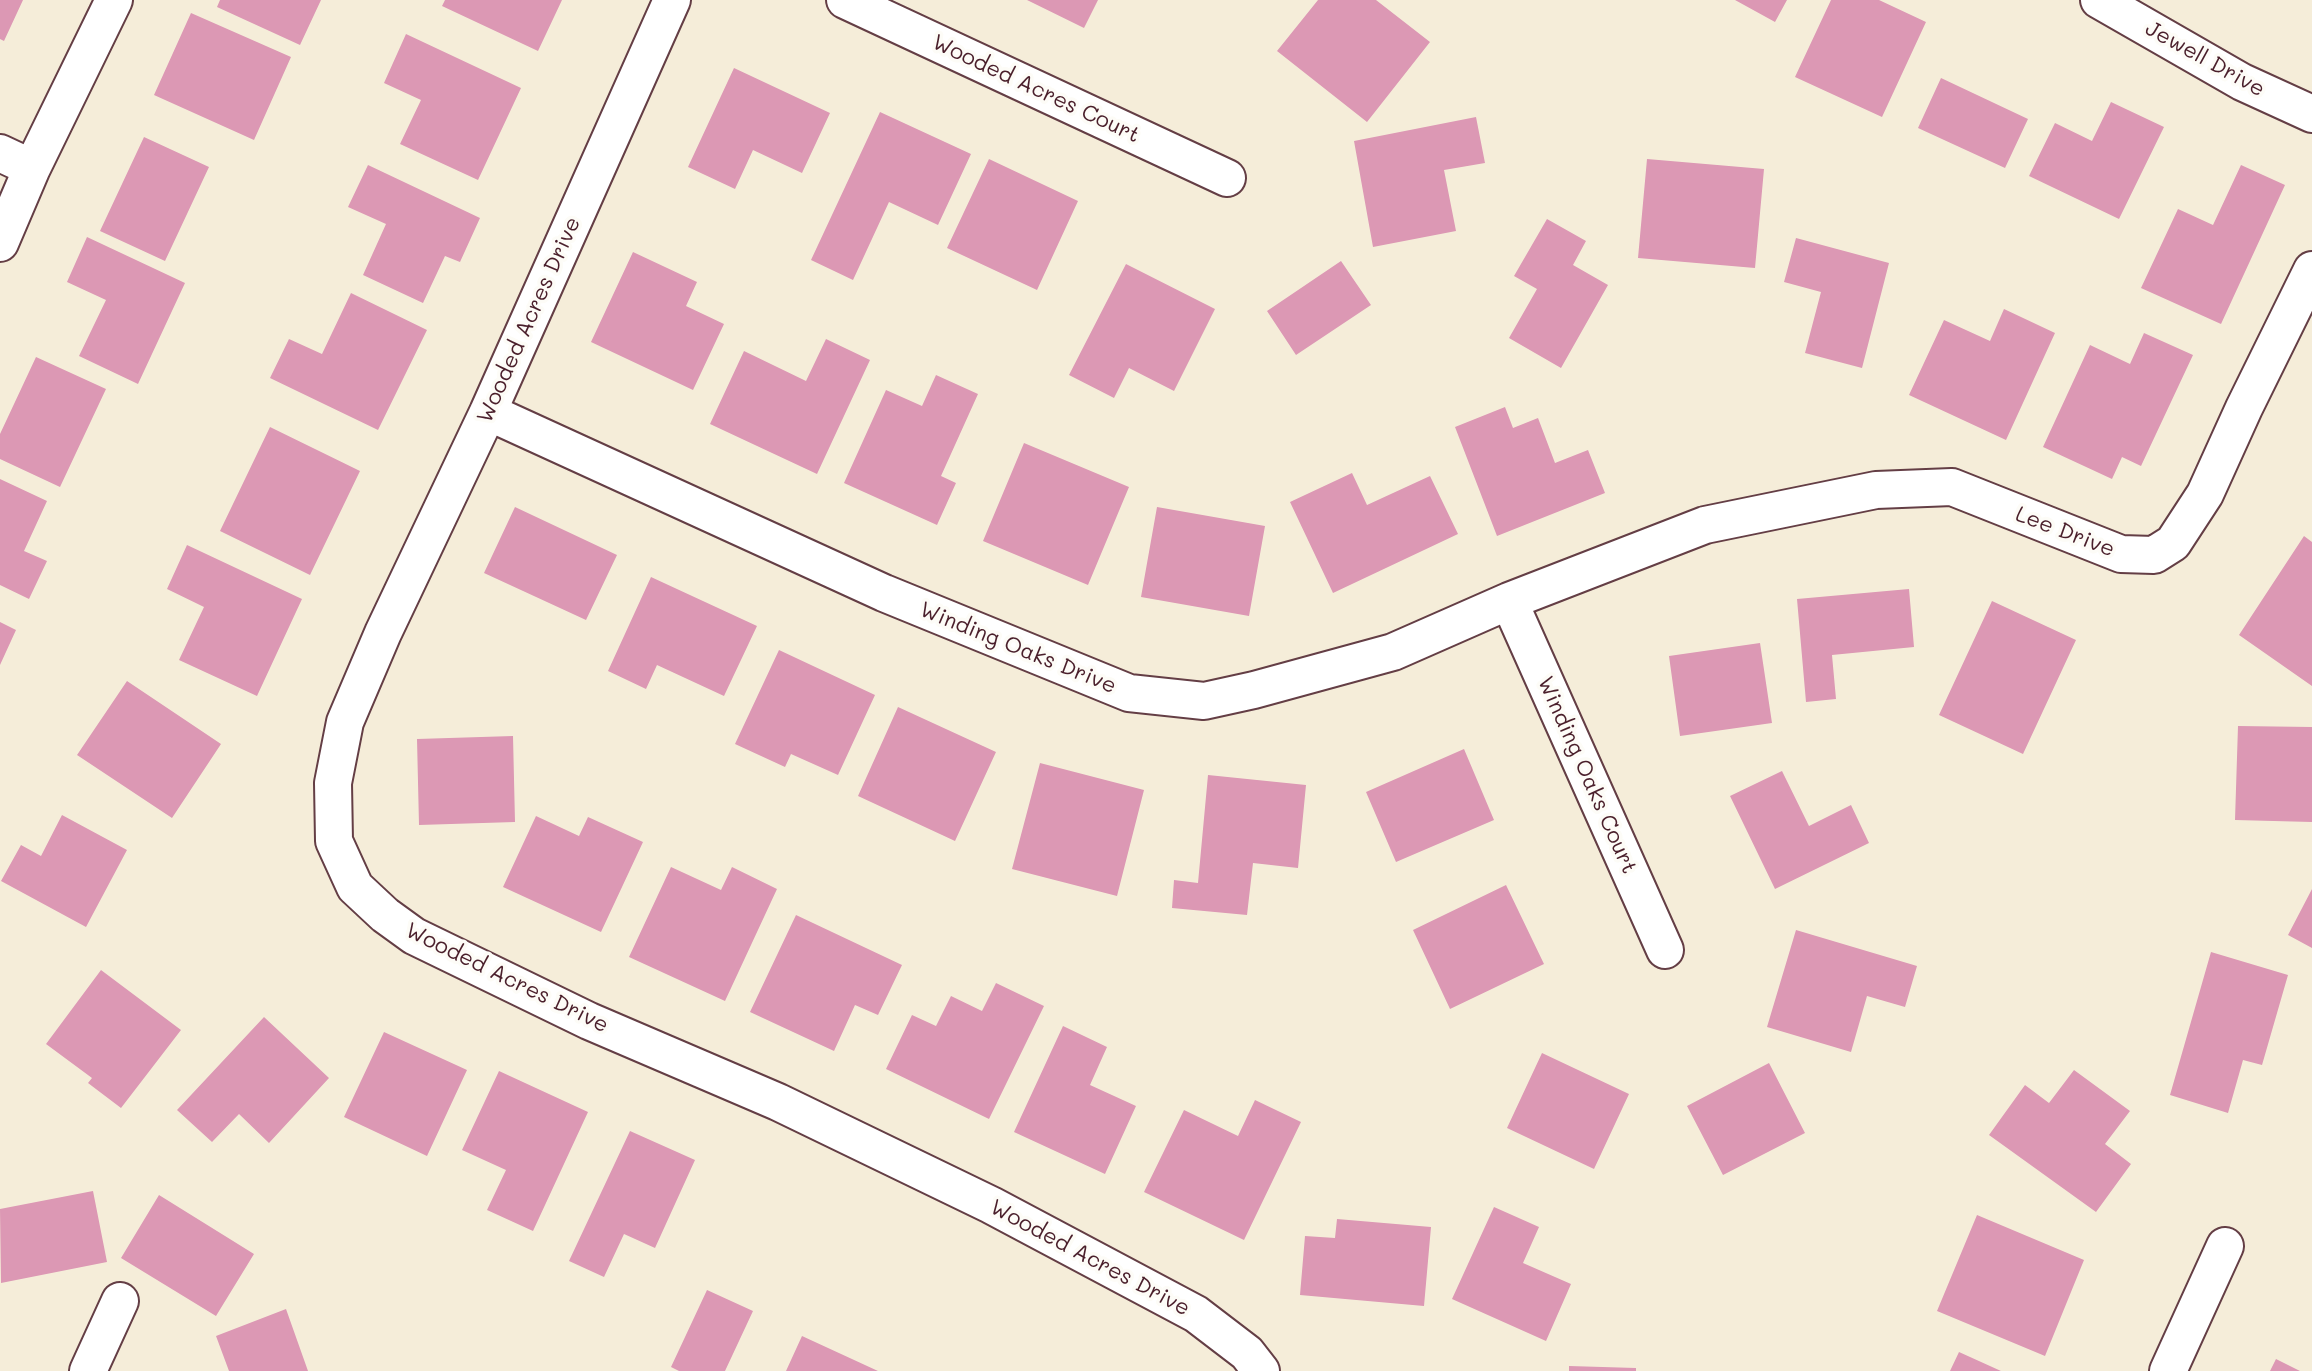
<!DOCTYPE html>
<style>
body{margin:0}
canvas{display:block;background:#f5edd9}
</style>
<canvas width="2312" height="1371"></canvas>
<script>
const ctx = document.querySelector('canvas').getContext('2d');
ctx.lineJoin = 'round';
function paint(path, color) { ctx.fillStyle = color; ctx.fill(path, 'evenodd'); }
function stroke(path, color, width, dash) { ctx.strokeStyle = color; ctx.lineWidth = width; ctx.lineCap = dash ? 'butt' : 'round'; ctx.setLineDash(dash || []); ctx.stroke(path); }
function drawText(font, color, halo, rows, align = 'center') {
  ctx.font = font + ' Mali,sans-serif'; ctx.lineWidth = 7; ctx.setLineDash([]); ctx.textBaseline = 'middle'; ctx.strokeStyle = halo; ctx.fillStyle = color; for (const [text, x, y, turn = 0] of rows) {
    ctx.save(); ctx.translate(x, y); ctx.rotate((+turn || 0) * Math.PI / 180); ctx.textAlign = isNaN(turn) ? turn : align; if (halo) ctx.strokeText(text, 0, 0); ctx.fillText(text, 0, 0); ctx.restore();
  }
}
paint(new Path2D(`
 M0 0H23L4 41 0 39Z
 M220 0H321L300 45 217 7Z
 M445 0H562L538 51 442 6Z
 M1027 0H1098L1084 28Z
 M1318 0H1376L1430 42 1367 122 1277 51Z
 M1735 0H1787L1775 22Z
 M1831 0H1879L1926 22 1882 117 1795 77Z
 M191 13 291 57 254 140 154 95Z
 M406 34 521 88 478 180 400 144 421 100 384 83Z
 M734 68 830 113 802 173 753 150 735 189 688 167Z
 M1941 78 2028 119 2005 168 1918 128Z
 M2111 102 2164 127 2119 219 2029 176 2055 123 2092 141Z
 M880 112 971 154 938 225 889 202 853 280 811 260Z
 M1476 117 1485 163 1444 170 1456 231 1373 247 1354 141Z
 M144 137 209 167 165 261 100 231Z
 M989 159 1078 201 1037 290 947 248Z
 M1647 159 1764 169 1755 268 1638 258Z
 M368 165 480 218 460 262 445 256 423 303 363 275 386 224 348 207Z
 M2241 165 2285 185 2221 324 2141 288 2178 209 2213 225Z
 M1547 219 1586 241 1573 265 1608 285 1561 368 1509 338 1537 289 1514 276Z
 M87 237 185 283 138 384 79 356 106 300 67 282Z
 M1796 238 1889 263 1862 368 1805 353 1821 292 1784 282Z
 M633 252 697 282 686 306 724 324 693 390 591 342Z
 M1341 261 1371 305 1296 355 1267 311Z
 M1126 264 1215 309 1174 391 1129 368 1114 398 1069 375Z
 M351 293 427 330 378 430 270 378 289 339 322 354Z
 M2004 309 2055 333 2006 440 1909 395 1944 320 1990 341Z
 M2144 333 2193 355 2141 466 2122 457 2112 479 2043 447 2090 345 2130 364Z
 M826 339 870 360 817 474 710 424 744 351 806 381Z
 M36 357 106 389 60 487 0 459V434Z
 M936 375 978 394 941 476 956 483 937 525 844 483 886 390 922 406Z
 M1505 407 1513 428 1538 418 1555 463 1588 450 1605 493 1497 536 1455 427Z
 M270 427 360 471 310 575 220 531Z
 M1024 443 1129 487 1088 585 983 541Z
 M1352 473 1367 505 1430 476 1458 534 1333 593 1290 502Z
 M0 479 47 501 24 551 47 561 29 599 0 585Z
 M515 507 617 555 586 620 484 573Z
 M1157 507 1265 526 1249 616 1141 597Z
 M2304 536 2312 542V686L2239 635Z
 M187 545 302 599 257 696 179 660 204 607 167 589Z
 M651 577 757 626 724 696 657 665 646 689 608 671Z
 M1909 589 1914 647 1832 655 1836 699 1806 702 1797 599Z
 M1992 601 2076 640 2023 754 1939 715Z
 M0 622 16 630 0 665Z
 M1760 643 1772 723 1680 736 1669 656Z
 M779 650 875 695 838 775 791 754 785 767 735 744Z
 M127 681 221 744 172 818 77 755Z
 M898 707 996 752 955 841 858 796Z
 M2238 726 2312 727V822L2235 820Z
 M513 736 515 822 419 825 417 739Z
 M1464 749 1494 820 1396 862 1366 792Z
 M1040 763 1144 790 1117 896 1012 869Z
 M1782 771 1809 826 1851 805 1869 843 1775 889 1730 796Z
 M1208 775 1306 785 1298 868 1253 863 1247 915 1172 908 1174 880 1198 883Z
 M62 815 127 850 86 927 1 881 21 845 41 856Z
 M536 816 579 836 588 817 643 842 601 932 503 887Z
 M671 867 721 890 732 867 777 889 725 1001 629 957Z
 M1506 885 1544 964 1450 1009 1413 930Z
 M2312 889V948L2288 935Z
 M796 915 902 965 878 1015 855 1005 834 1051 750 1012Z
 M1796 930 1917 966 1905 1007 1867 996 1851 1052 1767 1027Z
 M2211 952 2288 975 2262 1065 2243 1060 2228 1113 2170 1095Z
 M101 970 181 1030 121 1108 88 1083 92 1078 46 1044Z
 M996 983 1044 1006 989 1119 886 1069 912 1015 936 1026 951 996 982 1011Z
 M264 1017 329 1078 269 1143 239 1114 212 1142 177 1110Z
 M1063 1026 1107 1047 1090 1085 1136 1106 1105 1174 1014 1132Z
 M384 1032 467 1070 427 1156 344 1117Z
 M1542 1053 1629 1094 1594 1169 1507 1128Z
 M1769 1063 1805 1133 1723 1175 1687 1106Z
 M2074 1070 2130 1111 2105 1144 2131 1164 2096 1212 1989 1135 2025 1085 2049 1103Z
 M499 1071 588 1112 533 1231 487 1210 506 1170 462 1150Z
 M1255 1100 1301 1122 1244 1240 1144 1192 1184 1110 1238 1136Z
 M630 1131 695 1160 655 1248 624 1234 604 1277 569 1261Z
 M93 1191 107 1262 1 1283 0 1209Z
 M159 1195 254 1254 216 1316 121 1258Z
 M1494 1207 1539 1227 1523 1263 1571 1284 1546 1341 1452 1299Z
 M1977 1215 2084 1260 2045 1356 1937 1311Z
 M1337 1219 1431 1227 1424 1306 1300 1295 1305 1236 1335 1238Z
 M707 1290 753 1311 725 1371H679L671 1367Z
 M286 1309 308 1371H229L216 1336Z
 M802 1336 878 1371H786Z
 M1959 1352 2001 1371H1950Z
 M2276 1359 2300 1371H2270Z
 M1569 1366 1636 1368V1371H1569Z`), '#dc98b4');
const minor = new Path2D(`
 M672 0 488 412 383 633 345 722 333 783 334 841 355 887 385 915 414 936 589 1021 778 1102 991 1205 1196 1314 1247 1353 1261 1371
 M845 0 1227 178
 M2099 0 2242 82 2312 114
 M0 153 32 168
 M0 243 32 168 114 0
 M488 412 884 593 1129 693 1204 701 1254 690 1393 652 1509 601 1705 525 1876 490 1952 487 2121 554 2154 555 2173 543 2205 494 2244 408 2312 270
 M1509 601 1665 950
 M88 1371 120 1301
 M2168 1371 2225 1246`);
stroke(minor, '#643e45', 40);
stroke(minor, '#fff', 36);
drawText('22px', '#4a1f2b', '#fdfcf7', [
 ["Jewell Drive",2205,59,29],
 ["Wooded Acres Court",1036,89,25],
 ["Wooded Acres Drive",529,320,-66],
 ["Lee Drive",2065,532,21],
 ["Winding Oaks Drive",1018,648,22],
 ["Winding Oaks Court",1587,775,66],
 ["Wooded Acres Drive",507,978,26],
 ["Wooded Acres Drive",1090,1258,28]
]);
</script>
